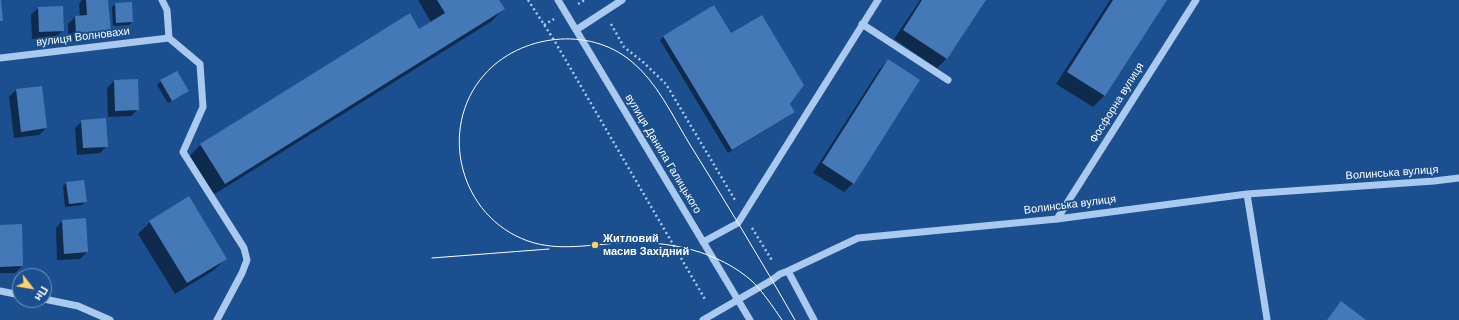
<!DOCTYPE html>
<meta charset="utf-8">
<style>
body{margin:0}
#map{position:relative;width:1459px;height:320px;overflow:hidden;background:#1b4f8f;font-family:Helvetica,sans-serif}
canvas{display:block}
.north{position:absolute;left:12px;top:268px;width:40px;height:40px;box-sizing:border-box;background:#1b4f8f;border:1px solid #7695bc;border-radius:50%;rotate:121deg;font-size:11px;font-weight:700;line-height:16px;text-align:center;color:#fff}
.north::after{content:'';display:block;margin:auto;width:14px;height:18px;background:#ffd166;clip-path:polygon(50% 0,100% 100%,50% 72%,0 100%)}
</style>
<div id="map">
<canvas width="1459" height="320"></canvas>
<div class="north">Пн</div>
</div>
<script>
const ctx = document.querySelector('canvas').getContext('2d');
ctx.lineJoin = 'round';
function paint(path, color) { ctx.fillStyle = color; ctx.fill(path, 'evenodd'); }
function stroke(path, color, width, dash) { ctx.strokeStyle = color; ctx.lineWidth = width; ctx.lineCap = dash ? 'butt' : 'round'; ctx.setLineDash(dash || []); ctx.stroke(path); }
function drawText(font, color, halo, rows, align = 'center') {
  ctx.font = font + ' Helvetica,sans-serif'; ctx.lineWidth = 4; ctx.setLineDash([]); ctx.textBaseline = 'middle'; ctx.strokeStyle = halo; ctx.fillStyle = color; for (const [text, x, y, turn = 0] of rows) {
    ctx.save(); ctx.translate(x, y); ctx.rotate((+turn || 0) * Math.PI / 180); ctx.textAlign = isNaN(turn) ? turn : align; if (halo) ctx.strokeText(text, 0, 0); ctx.fillText(text, 0, 0); ctx.restore();
  }
}
paint(new Path2D(`
 M82 0H107L110 31 103 38 69 41 68 24 75 17H80L79 4Z
 M418 0H498L503 9 492 21 213 195 189 157 200 145 409 14 419 30 431 22Z
 M920 0H985L946 59 937 68 894 39Z
 M1110 0H1166L1104 96 1093 107 1056 84Z
 M116 4 132 22 129 25 113 26 112 7Z
 M714 6 731 34 789 104 794 111 790 115 728 153 660 40 663 37Z
 M38 8 63 30 56 37 32 39 31 15Z
 M888 60 853 183 844 192 813 173 879 70Z
 M114 81 138 109 131 116 108 117 107 88Z
 M161 81 187 91 184 94 168 103 157 85Z
 M41 87 46 128 39 135 14 138 9 97 16 90Z
 M82 121 107 146 100 153 77 155 75 128Z
 M66 183 86 201 82 205 65 207 63 186Z
 M62 221 87 252 80 259 57 260 56 228Z
 M150 222 226 258 214 270 175 294 138 234Z
 M21 225 22 266 15 273H0V226Z`), '#0007');
paint(new Path2D(`
 M0 0H1L3 21H0Z
 M86 0H108L111 32 76 35 75 16 87 15Z
 M437 0H499L505 9 225 184 200 144 410 13 419 29 445 13Z
 M922 0H986L947 59 903 30Z
 M1113 0H1167L1105 96 1067 72Z
 M132 2 133 22 116 23 115 3Z
 M714 5 731 33 762 15 804 85 790 104 795 112 732 150 663 36Z
 M63 6 64 31 39 32 38 7Z
 M888 59 920 80 854 184 822 163Z
 M177 71 189 91 172 101 160 80Z
 M138 79 139 110 115 111 114 80Z
 M42 86 47 128 21 132 16 89Z
 M106 118 108 147 83 148 81 120Z
 M84 180 87 202 69 204 66 182Z
 M189 196 227 259 187 283 149 221Z
 M86 218 88 252 64 254 62 220Z
 M22 224 23 266 0 267V225Z
 M1341 301 1366 320H1327Z`), '#4478b7');
stroke(new Path2D(`
 M528 0 554 40 706 301
 M578 4 585 0
 M611 24 624 47 643 62 666 84 735 200
 M544 25 554 19
 M752 228 773 262`), '#a9c9ee', 2.5, [2, 3]);
stroke(new Path2D(`
 M162 0 167 10 169 38 200 64 203 107 183 152 244 248 247 260 242 273 217 320
 M558 0 750 320
 M862 24 948 80
 M576 30 622 0
 M0 58 169 38
 M1247 194 1267 319
 M1057 219 1196 0
 M703 242 738 223 878 0
 M788 271 814 320
 M0 291 20 295
 M44 299 78 306 110 320
 M703 320 772 280 780 274 788 271 858 238 1057 219 1247 194 1434 181 1459 178`), '#a9c9ee', 7);
stroke(new Path2D(`
 M432 258 549 249
 M782 320C773 307 764 293 753 282 719 251 667 240 623 243 591 244 559 252 528 241 460 217 437 129 484 75 520 34 589 26 631 61 657 82 672 115 689 143 725 201 761 260 795 320`), '#fff', 1);
for (const [x, y, r, color] of [
 [595,245,4,"#ffd166"]
]) { const dot = new Path2D(); dot.arc(x, y, r, 0, 2 * Math.PI); ctx.fillStyle = color; ctx.fill(dot); stroke(dot, '#1b4f8f', 1.5); }
drawText('11px', '#fff', '#1b4f8f', [
 ["вулиця Волновахи",83,37,-7],
 ["Фосфорна вулиця",1117,103,-58],
 ["вулиця Данила Галицького",663,154,59],
 ["Волинська вулиця",1392,173,-4],
 ["Волинська вулиця",1070,205,-7]
]);
drawText('bold 11px', '#fff', '#1b4f8f', [
 ["Житловий",603,239],
 ["масив Західний",603,252]
], 'left');
</script>
